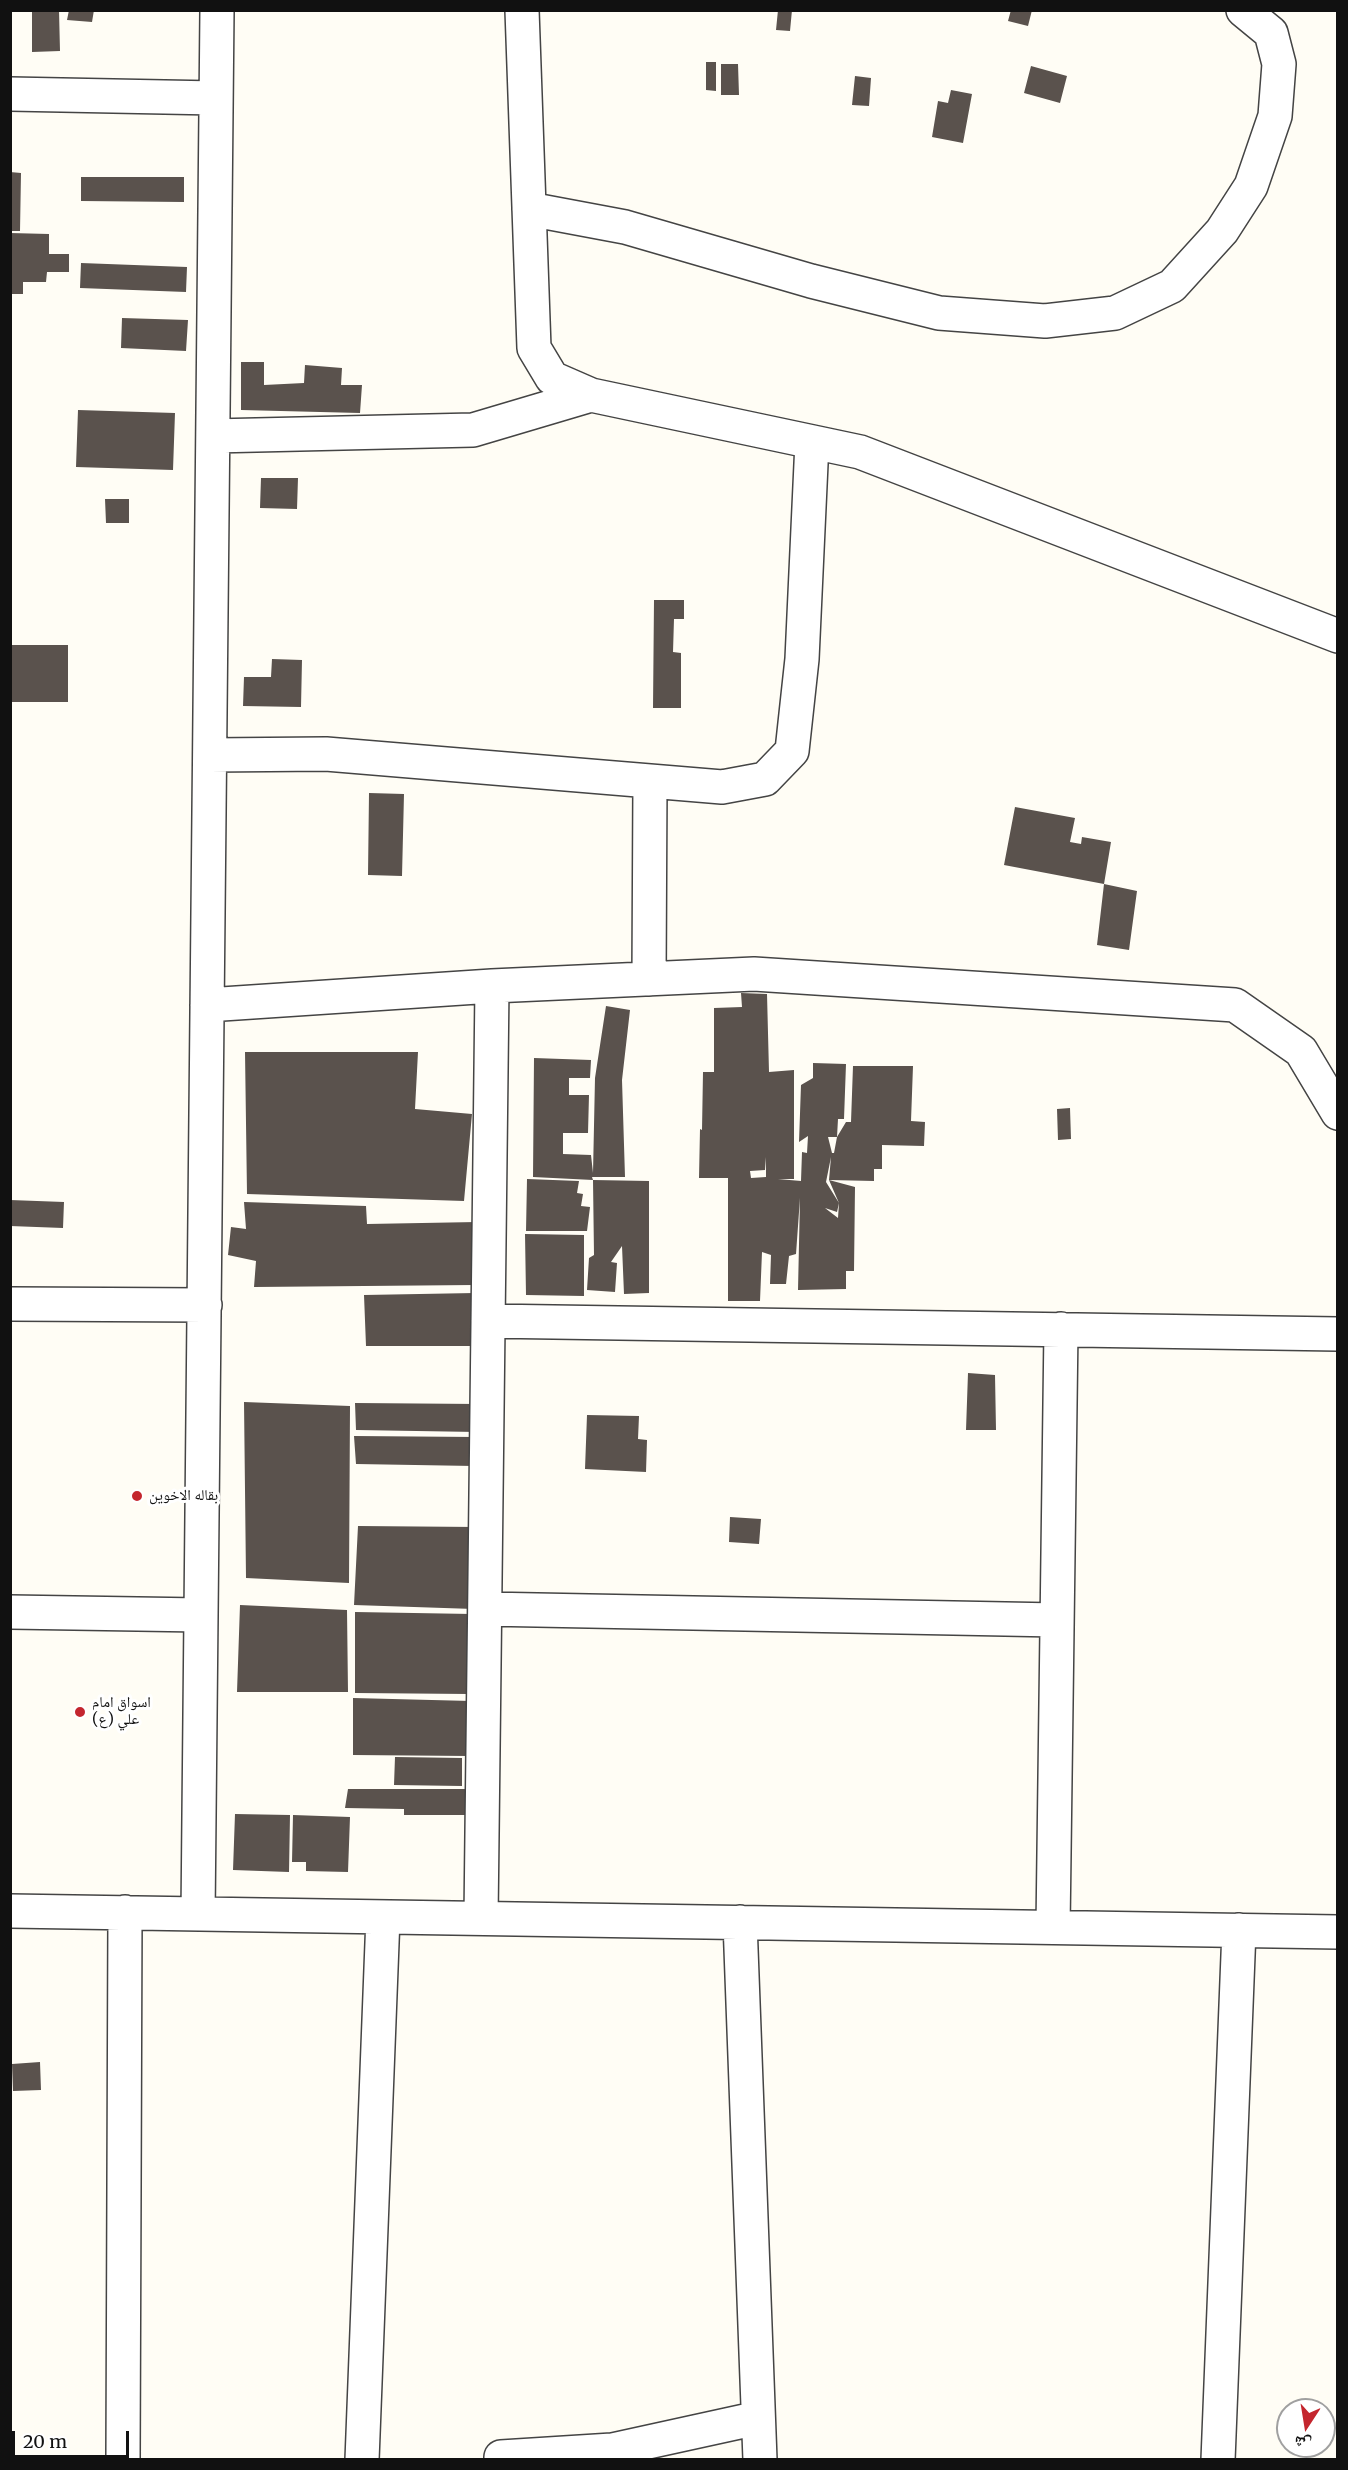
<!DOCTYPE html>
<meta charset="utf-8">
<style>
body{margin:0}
#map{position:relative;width:1348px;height:2470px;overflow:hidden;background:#fffdf5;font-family:Merriweather,"Noto Naskh Arabic",serif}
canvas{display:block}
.frame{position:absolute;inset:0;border:12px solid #111;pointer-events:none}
.north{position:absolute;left:1276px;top:2398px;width:60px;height:60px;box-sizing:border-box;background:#fff;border:2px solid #a0a0a0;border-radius:50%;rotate:192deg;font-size:16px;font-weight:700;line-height:24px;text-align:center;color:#111}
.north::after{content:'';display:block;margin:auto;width:21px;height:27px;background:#c4262e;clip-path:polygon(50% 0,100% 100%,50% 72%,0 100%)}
.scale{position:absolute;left:12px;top:2431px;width:117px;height:27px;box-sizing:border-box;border:3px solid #111;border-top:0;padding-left:8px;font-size:18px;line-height:21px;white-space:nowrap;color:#111;-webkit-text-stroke:4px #fff;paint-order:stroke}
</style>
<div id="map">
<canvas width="1348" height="2470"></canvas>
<div class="frame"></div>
<div class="north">ش</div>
<div class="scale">20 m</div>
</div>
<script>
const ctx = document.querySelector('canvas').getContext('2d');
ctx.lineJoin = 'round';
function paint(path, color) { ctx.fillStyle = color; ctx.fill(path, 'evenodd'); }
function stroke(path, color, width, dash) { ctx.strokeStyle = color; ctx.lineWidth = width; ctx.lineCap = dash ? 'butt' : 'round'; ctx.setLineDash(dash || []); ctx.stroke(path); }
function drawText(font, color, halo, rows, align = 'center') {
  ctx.font = font + ' Merriweather,"Noto Naskh Arabic",serif'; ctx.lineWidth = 6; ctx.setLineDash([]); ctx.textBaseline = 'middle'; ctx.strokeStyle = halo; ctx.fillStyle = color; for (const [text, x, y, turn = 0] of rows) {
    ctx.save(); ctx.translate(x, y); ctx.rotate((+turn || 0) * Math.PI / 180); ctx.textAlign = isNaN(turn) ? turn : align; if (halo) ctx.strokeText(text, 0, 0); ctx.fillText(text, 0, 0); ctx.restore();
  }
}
paint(new Path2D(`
 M32 10H59L60 51 32 52Z
 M69 10H94L92 22 67 20Z
 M778 10H792L790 31 776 30Z
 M1011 10H1032L1028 26 1008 21Z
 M706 62H716V91L706 90Z
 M721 64H738L739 95H721Z
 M1031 66 1067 76 1060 103 1024 93Z
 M855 76 871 78 869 106 852 105Z
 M951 90 972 94 963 143 932 137 938 101 948 103Z
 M10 172 21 173 20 231H10Z
 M81 177H184V202L81 201Z
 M10 233 49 234V254H69V272H47L46 282H23V294H10Z
 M81 263 187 267 186 292 80 288Z
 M122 318 188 320 186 351 121 348Z
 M241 362H264V385L304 383 305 365 342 368 341 385H362L360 413 241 410Z
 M78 410 175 413 173 470 76 467Z
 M261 478H298L297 509 260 508Z
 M105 499H129V523H106Z
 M654 600H684V619H674L673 652 681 653V708H653Z
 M11 645H68V702H12Z
 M272 659 302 660 301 707 243 706 244 677H271Z
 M369 793 404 794 402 876 368 875Z
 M1015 807 1075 818 1070 842 1081 844 1082 837 1111 842 1104 884 1004 865Z
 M1104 884 1137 891 1129 950 1097 945Z
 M741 993 767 994 769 1072 794 1070V1179H778L801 1181 802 1152 807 1153 808 1136 799 1142 801 1085 813 1078V1063L846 1064 844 1119H838L837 1137 846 1122H851L853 1066H913L911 1121 925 1122 924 1146 882 1145V1169H874V1181L829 1180 831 1157 826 1182 839 1203 829 1180 855 1187 854 1271H846V1289L798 1290 800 1198 796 1254 789 1256 786 1284H770L771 1255 762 1252 760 1301H728V1178H699L700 1129 702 1130 703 1072H714V1008L742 1007ZM828 1137H837L834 1153H832ZM766 1157V1177L751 1178 750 1171 765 1170ZM839 1203 838 1218 825 1208 837 1212Z
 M606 1006 630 1010 622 1080 625 1177H592L593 1180 649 1181V1293L624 1294 622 1246 611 1262 617 1263 615 1292 587 1290 589 1258 594 1255 593 1180 533 1177 534 1058 591 1060 590 1078H569V1095H589L588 1133H563V1154L591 1155 593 1173 595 1078Z
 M245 1052H418L415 1109 472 1114 464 1201 247 1194Z
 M1070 1108 1071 1139 1058 1140 1057 1109Z
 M527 1179 579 1181 577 1193 583 1194 581 1206 590 1207 587 1231H526Z
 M10 1200 64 1202 63 1228 10 1226Z
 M244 1202 366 1206 367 1224 477 1222 474 1285 254 1287 256 1261 228 1255 231 1227 246 1229Z
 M525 1234 584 1235V1296L526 1295Z
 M475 1293 473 1346H366L364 1295Z
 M968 1373 995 1375 996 1430H966Z
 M244 1402 350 1406 349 1583 246 1578Z
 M355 1403 479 1404 477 1432 356 1430Z
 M587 1415 639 1416 638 1439 647 1440 646 1472 585 1469Z
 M354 1436 476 1437 474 1466 356 1464Z
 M730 1517 761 1519 759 1544 729 1542Z
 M358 1526 477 1527 474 1609 354 1605Z
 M240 1605 347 1610 348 1692H237Z
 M355 1612 472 1614 469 1694 355 1693Z
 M353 1698 471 1701 469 1756 353 1755Z
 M395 1757 462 1758V1786L394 1785Z
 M348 1789H472L471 1815H404V1809L345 1808Z
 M235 1814 290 1815 289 1872 233 1870Z
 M293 1815 350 1817 348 1872 306 1871V1862H292Z
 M40 2062 41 2090 13 2091 12 2064Z`), '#5a524d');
const minor = new Path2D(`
 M522 10 534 348 552 378 591 395 860 452 1338 636
 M10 94 216 98
 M529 209 625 227 811 281 939 313 1045 321 1115 313 1172 286 1222 231 1251 186 1275 116 1279 64 1271 33 1243 10
 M213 436 473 430 591 395
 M210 755 326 754 722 787 765 779 792 751 802 659 812 442
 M649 979 650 781
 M207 1005 492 986 754 974 1235 1005 1301 1051 1338 1113
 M10 1304 205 1305
 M488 1321 1338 1334
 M485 1609 1057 1620
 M10 1612 201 1615
 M10 1911 1338 1932
 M198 1914 217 10
 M481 1918 492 986
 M740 1922 760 2460
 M1053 1927 1061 1329
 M501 2457 612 2450 758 2418
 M123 2460 125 1912
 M362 2460 383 1917
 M1218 2460 1239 1930`);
stroke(minor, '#444', 36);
stroke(minor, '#fff', 33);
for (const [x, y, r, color] of [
 [137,1496,6,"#c4262e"],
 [80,1712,6,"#c4262e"]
]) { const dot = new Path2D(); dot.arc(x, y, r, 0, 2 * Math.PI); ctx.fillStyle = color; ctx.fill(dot); stroke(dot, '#fff', 2); }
drawText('15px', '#111', '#fff', [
 ["بقاله الاخوين",149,1496],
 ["اسواق امام",92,1703],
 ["علي (ع)",92,1720]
], 'left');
</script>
